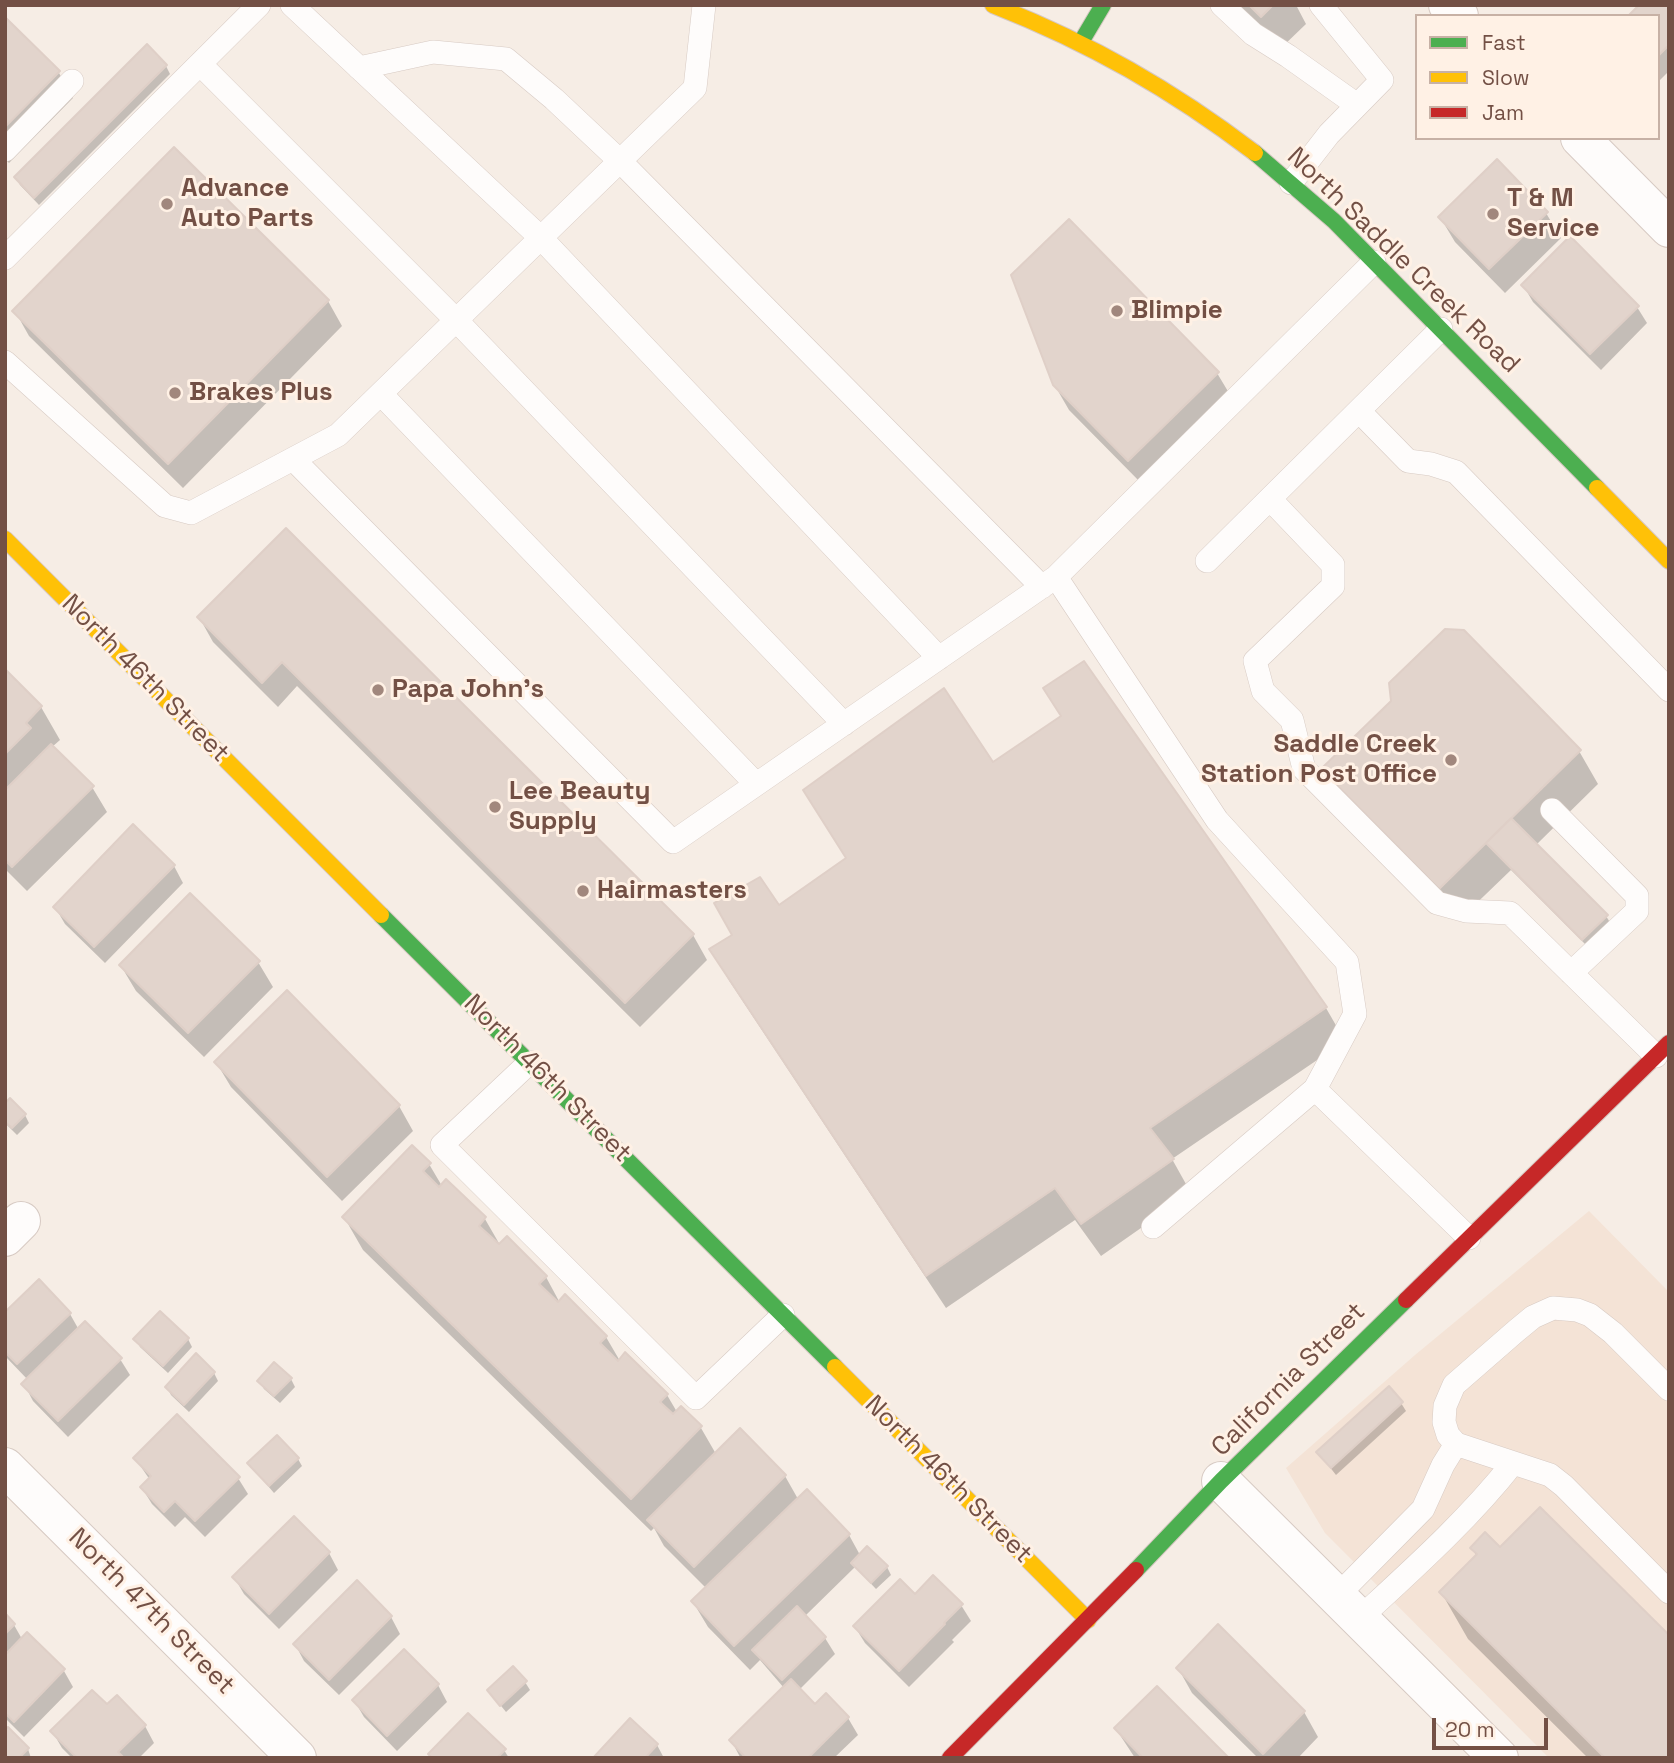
<!DOCTYPE html>
<style>
body{margin:0}
#map{position:relative;width:1674px;height:1763px;overflow:hidden;background:#f6ede5;font-family:"Space Grotesk",sans-serif}
canvas{display:block}
.frame{position:absolute;inset:0;border:7px solid #735045;pointer-events:none}
.legend{position:absolute;left:1415px;top:14px;width:245px;height:126px;box-sizing:border-box;background:#fff1e5;border:2px solid #c7b1a5;margin:0;padding:9px 12px;list-style:none;font-size:21px;color:#735045}
.legend li{display:flex;align-items:center;gap:14px;height:35px}
.legend b{width:35px;border:2px solid #c7b1a5}
.scale{position:absolute;left:1432px;top:1718px;width:116px;height:32px;box-sizing:border-box;border:4px solid #735045;border-top:0;padding-left:9px;font-size:21px;line-height:24px;white-space:nowrap;color:#735045;-webkit-text-stroke:5px #fff1e5;paint-order:stroke}
</style>
<div id="map">
<canvas width="1674" height="1763"></canvas>
<div class="frame"></div>
<ul class="legend">
<li><b style="height:9px;background:#4caf50"></b>Fast</li>
<li><b style="height:9px;background:#ffc107"></b>Slow</li>
<li><b style="height:9px;background:#c62828"></b>Jam</li>
</ul>
<div class="scale">20 m</div>
</div>
<script>
const ctx = document.querySelector('canvas').getContext('2d');
ctx.lineJoin = 'round';
function paint(path, color) { ctx.fillStyle = color; ctx.fill(path, 'evenodd'); }
function stroke(path, color, width, dash) { ctx.strokeStyle = color; ctx.lineWidth = width; ctx.lineCap = dash ? 'butt' : 'round'; ctx.setLineDash(dash || []); ctx.stroke(path); }
function drawText(font, color, halo, rows, align = 'center') {
  ctx.font = font + ' "Space Grotesk",sans-serif'; ctx.lineWidth = 6; ctx.setLineDash([]); ctx.textBaseline = 'middle'; ctx.strokeStyle = halo; ctx.fillStyle = color; for (const [text, x, y, turn = 0] of rows) {
    ctx.save(); ctx.translate(x, y); ctx.rotate((+turn || 0) * Math.PI / 180); ctx.textAlign = isNaN(turn) ? turn : align; if (halo) ctx.strokeText(text, 0, 0); ctx.fillText(text, 0, 0); ctx.restore();
  }
}
paint(new Path2D(`
 M1589 1211 1669 1292V1758H1549L1325 1533 1286 1468 1415 1355Z`), '#f4e3d6');
paint(new Path2D(`
 M1237 5H1296L1306 24 1280 49Z
 M1669 5V71L1658 82V16Z
 M5 20 59 73 73 98 9 163 5 159Z
 M166 66 170 74 39 205 20 185 16 178Z
 M174 149 328 301 342 326 183 488 29 336 15 311Z
 M1546 213 1561 238 1505 293 1455 242 1440 217Z
 M1523 285 1637 307 1647 323 1601 370 1533 302Z
 M1217 373 1232 398 1143 485 1069 410 1054 384Z
 M286 530 693 935 707 960 640 1027 297 686 278 707 213 642 199 617Z
 M1084 664 1326 1008 1345 1041 1172 1159 1191 1193 1101 1256 1075 1220 946 1308 730 982 711 950 779 908 847 859 1062 717Z
 M5 672 41 707 60 740 52 747 92 787 107 812 27 891 5 869Z
 M1579 751 1598 784 1536 845 1606 916 1611 924 1587 946 1511 870 1458 921 1343 802 1324 769Z
 M174 866 183 883 105 963 65 924 55 907Z
 M258 962 273 987 204 1057 136 991 121 966Z
 M216 1062 399 1106 413 1131 342 1201 231 1087Z
 M5 1106 25 1115 29 1123 17 1135 5 1123Z
 M429 1164 442 1186 446 1181 485 1219 500 1245 546 1277 560 1303 606 1337 620 1361 667 1395 677 1412 681 1408 701 1428 716 1454 785 1476 798 1499 849 1535 860 1555 887 1567 891 1575 876 1589 855 1567 804 1617 825 1638 835 1654 799 1690 815 1706 848 1718 858 1735 834 1758 740 1757 731 1740 784 1688 760 1660 750 1670 708 1627 693 1602 707 1589 664 1546 654 1528 651 1531 363 1250 344 1217Z
 M70 1314 79 1330 120 1359 130 1375 68 1437 33 1401 24 1384 28 1380 5 1356V1315Z
 M136 1339H188L192 1347 168 1373 140 1347Z
 M214 1373 218 1381 189 1412 171 1395 167 1387Z
 M291 1379 295 1387 280 1403 264 1389 259 1381Z
 M1401 1403 1406 1411 1336 1475 1318 1452Z
 M135 1458 238 1478 248 1494 205 1537 185 1517 175 1527 152 1504 142 1488 150 1480Z
 M298 1459 302 1466 274 1493 249 1464Z
 M294 1518 329 1553 338 1570 279 1629 244 1594 234 1577Z
 M1472 1548 1500 1550 1669 1758H1588L1468 1639 1441 1592 1477 1557Z
 M915 1597 961 1605 971 1621 952 1640 954 1642 909 1687 865 1643 855 1627Z
 M5 1616 14 1625 22 1639 27 1635 64 1671 73 1687 24 1737 5 1718Z
 M391 1617 400 1634 339 1695 304 1661 295 1644Z
 M1218 1627 1304 1712 1318 1737 1298 1758H1258L1192 1693 1178 1668Z
 M525 1682 530 1690 506 1712 489 1691Z
 M438 1685 447 1702 397 1751 364 1717 354 1700Z
 M117 1697 145 1726 154 1743 139 1758H72L62 1748 52 1731 106 1706Z
 M1116 1729 1226 1758H1135Z
 M657 1745 664 1758H595Z
 M28 1749 31 1758H5Z
 M504 1750 509 1758H433Z`), '#0003');
const building = new Path2D(`
 M1249 5H1273L1261 17Z
 M1639 5H1669V45L1658 56V16H1628Z
 M5 17 60 71 5 127Z
 M147 44 167 65 34 198 14 177Z
 M174 147 329 300 168 464 12 311Z
 M1497 159 1548 212 1489 269 1438 217Z
 M1069 219 1219 372 1128 461 1053 385 1011 275Z
 M1570 236 1639 306 1590 354 1521 285Z
 M286 528 694 934 625 1003 282 662 262 683 197 617Z
 M1445 629 1464 630 1581 750 1439 889 1321 769 1391 701 1389 683Z
 M1084 661 1327 1007 1150 1128 1174 1159 1081 1224 1055 1188 926 1276 709 949 732 935 714 903 760 877 779 905 846 858 803 790 944 688 993 762 1061 716 1043 688Z
 M5 669 42 706 26 723 31 728 5 754Z
 M51 744 94 786 12 867 5 860V790Z
 M1511 818 1608 915 1582 940 1486 843Z
 M133 824 175 865 94 947 53 907Z
 M190 893 260 961 188 1033 119 965Z
 M287 990 400 1105 327 1177 214 1062Z
 M10 1098 26 1114 12 1128 5 1122V1103Z
 M412 1145 431 1163 423 1171 439 1187 446 1179 486 1217 479 1226 499 1244 507 1236 547 1276 539 1284 558 1302 565 1294 607 1336 600 1343 618 1361 625 1352 668 1394 660 1402 673 1414 681 1406 702 1426 631 1499 342 1217Z
 M39 1279 71 1313 17 1364 5 1352V1312Z
 M160 1311 189 1338 163 1366 133 1339Z
 M85 1321 122 1358 58 1421 21 1384Z
 M196 1353 215 1372 184 1405 165 1387Z
 M274 1362 292 1378 274 1396 257 1381Z
 M1389 1386 1403 1402 1331 1468 1316 1452Z
 M177 1414 240 1477 195 1521 175 1501 164 1512 140 1487 151 1476 133 1458Z
 M740 1428 786 1475 694 1567 647 1520Z
 M277 1435 299 1458 269 1486 247 1463Z
 M807 1489 850 1534 734 1646 691 1601Z
 M1540 1507 1669 1635V1758H1605L1439 1592 1477 1554 1470 1548 1485 1532 1500 1547Z
 M294 1516 330 1552 269 1614 232 1577Z
 M867 1546 888 1566 871 1583 851 1563Z
 M933 1575 963 1604 944 1623 945 1624 899 1671 853 1626 900 1579 915 1594Z
 M357 1580 392 1616 329 1680 293 1644Z
 M797 1606 826 1637 782 1680 752 1650Z
 M5 1613 15 1624 5 1634Z
 M1218 1624 1305 1711 1263 1754 1176 1668Z
 M27 1632 65 1669 14 1722 5 1713V1655Z
 M404 1649 439 1684 387 1736 352 1700Z
 M513 1666 527 1681 500 1706 487 1690Z
 M791 1679 815 1704 826 1693 849 1717 808 1758H746L729 1740Z
 M1157 1686 1229 1758H1143L1114 1728Z
 M92 1690 107 1704 117 1695 146 1725 118 1752 124 1758H77L50 1731Z
 M468 1713 506 1749 497 1758H432L428 1754Z
 M630 1718 658 1744 645 1758H593Z
 M8 1727 29 1748 19 1758H5V1730Z`);
paint(building, '#e2d4cc');
stroke(building, '#dfcfc7', 2);
const lane = new Path2D(`
 M292 5 541 238 939 658
 M1222 5 1253 34 1288 56 1357 105
 M200 64 456 320 844 724
 M359 68 433 52 506 59 554 99 620 161 1042 587
 M5 150 72 81
 M1291 183 1329 134 1382 80 1321 5
 M5 258 259 5
 M5 362 165 506 191 513 338 435 695 88 704 5
 M381 394 756 784
 M1359 411 1408 461 1431 464 1456 472 1669 690
 M293 459 673 842 1056 577 1374 262
 M1270 499 1333 565V586L1255 661 1263 691 1292 720 1304 769 1437 903 1466 911 1510 913 1656 1056
 M1207 561 1441 329
 M1056 577 1217 820 1347 962 1355 1014 1315 1089 1469 1238
 M1552 810 1637 896V911L1571 973
 M530 1062 442 1145 696 1398 783 1315
 M1153 1227 1315 1089
 M1456 1444 1550 1475 1564 1486 1669 1592
 M1337 1596 1423 1509 1443 1465 1456 1444 1448 1435 1444 1422 1445 1406 1454 1385 1516 1331 1533 1317 1553 1308 1577 1310 1590 1315 1613 1333 1669 1389
 M1360 1618C1413 1569 1468 1520 1513 1463`);
const street = new Path2D(`
 M1448 5 1459 16
 M1580 138 1669 228
 M5 1237 21 1221
 M5 1467 297 1758
 M1221 1481 1499 1758`);
const fast = new Path2D(`
 M1081 42 1103 5
 M1255 153 1334 221 1597 488
 M381 915 835 1367
 M1136 1570 1221 1481 1406 1300`);
const slow = new Path2D(`
 M993 5C1090 43 1172 90 1255 153
 M1597 488 1669 561
 M5 539 381 915
 M835 1367 1088 1620`);
const jam = new Path2D(`
 M1406 1300 1669 1043
 M950 1758 1136 1570`);
stroke(lane, '#d7cac3', 24);
stroke(street, '#d7cac3', 40);
stroke(fast, '#d6c8c2', 18);
stroke(slow, '#d6c8c2', 18);
stroke(jam, '#d6c8c2', 18);
stroke(lane, '#fefcfb', 23);
stroke(street, '#fefcfb', 38);
stroke(fast, '#4caf50', 16);
stroke(slow, '#ffc107', 16);
stroke(jam, '#c62828', 16);
for (const [x, y, r, color] of [
 [167,204,7,"#a1877d"],
 [1493,214,7,"#a1877d"],
 [1117,311,7,"#a1877d"],
 [175,393,7,"#a1877d"],
 [378,690,7,"#a1877d"],
 [1451,760,7,"#a1877d"],
 [495,807,7,"#a1877d"],
 [583,891,7,"#a1877d"]
]) { const dot = new Path2D(); dot.arc(x, y, r, 0, 2 * Math.PI); ctx.fillStyle = color; ctx.fill(dot); stroke(dot, '#fff1e5', 2.5); }
drawText('bold 26px', '#735045', '#fff1e5', [
 ["Advance",181,189],
 ["Auto Parts",181,219],
 ["T & M",1507,199],
 ["Service",1507,229],
 ["Blimpie",1131,311],
 ["Brakes Plus",189,393],
 ["Papa John's",392,690],
 ["Saddle Creek",1437,745,"right"],
 ["Station Post Office",1437,775,"right"],
 ["Lee Beauty",509,792],
 ["Supply",509,822],
 ["Hairmasters",597,891]
], 'left');
drawText('26px', '#735045', '#fff1e5', [
 ["North Saddle Creek Road",1403,261,44],
 ["North 46th Street",145,679,45],
 ["North 46th Street",547,1079,45],
 ["California Street",1289,1380,-45],
 ["North 46th Street",948,1480,45],
 ["North 47th Street",151,1612,45]
]);
</script>
